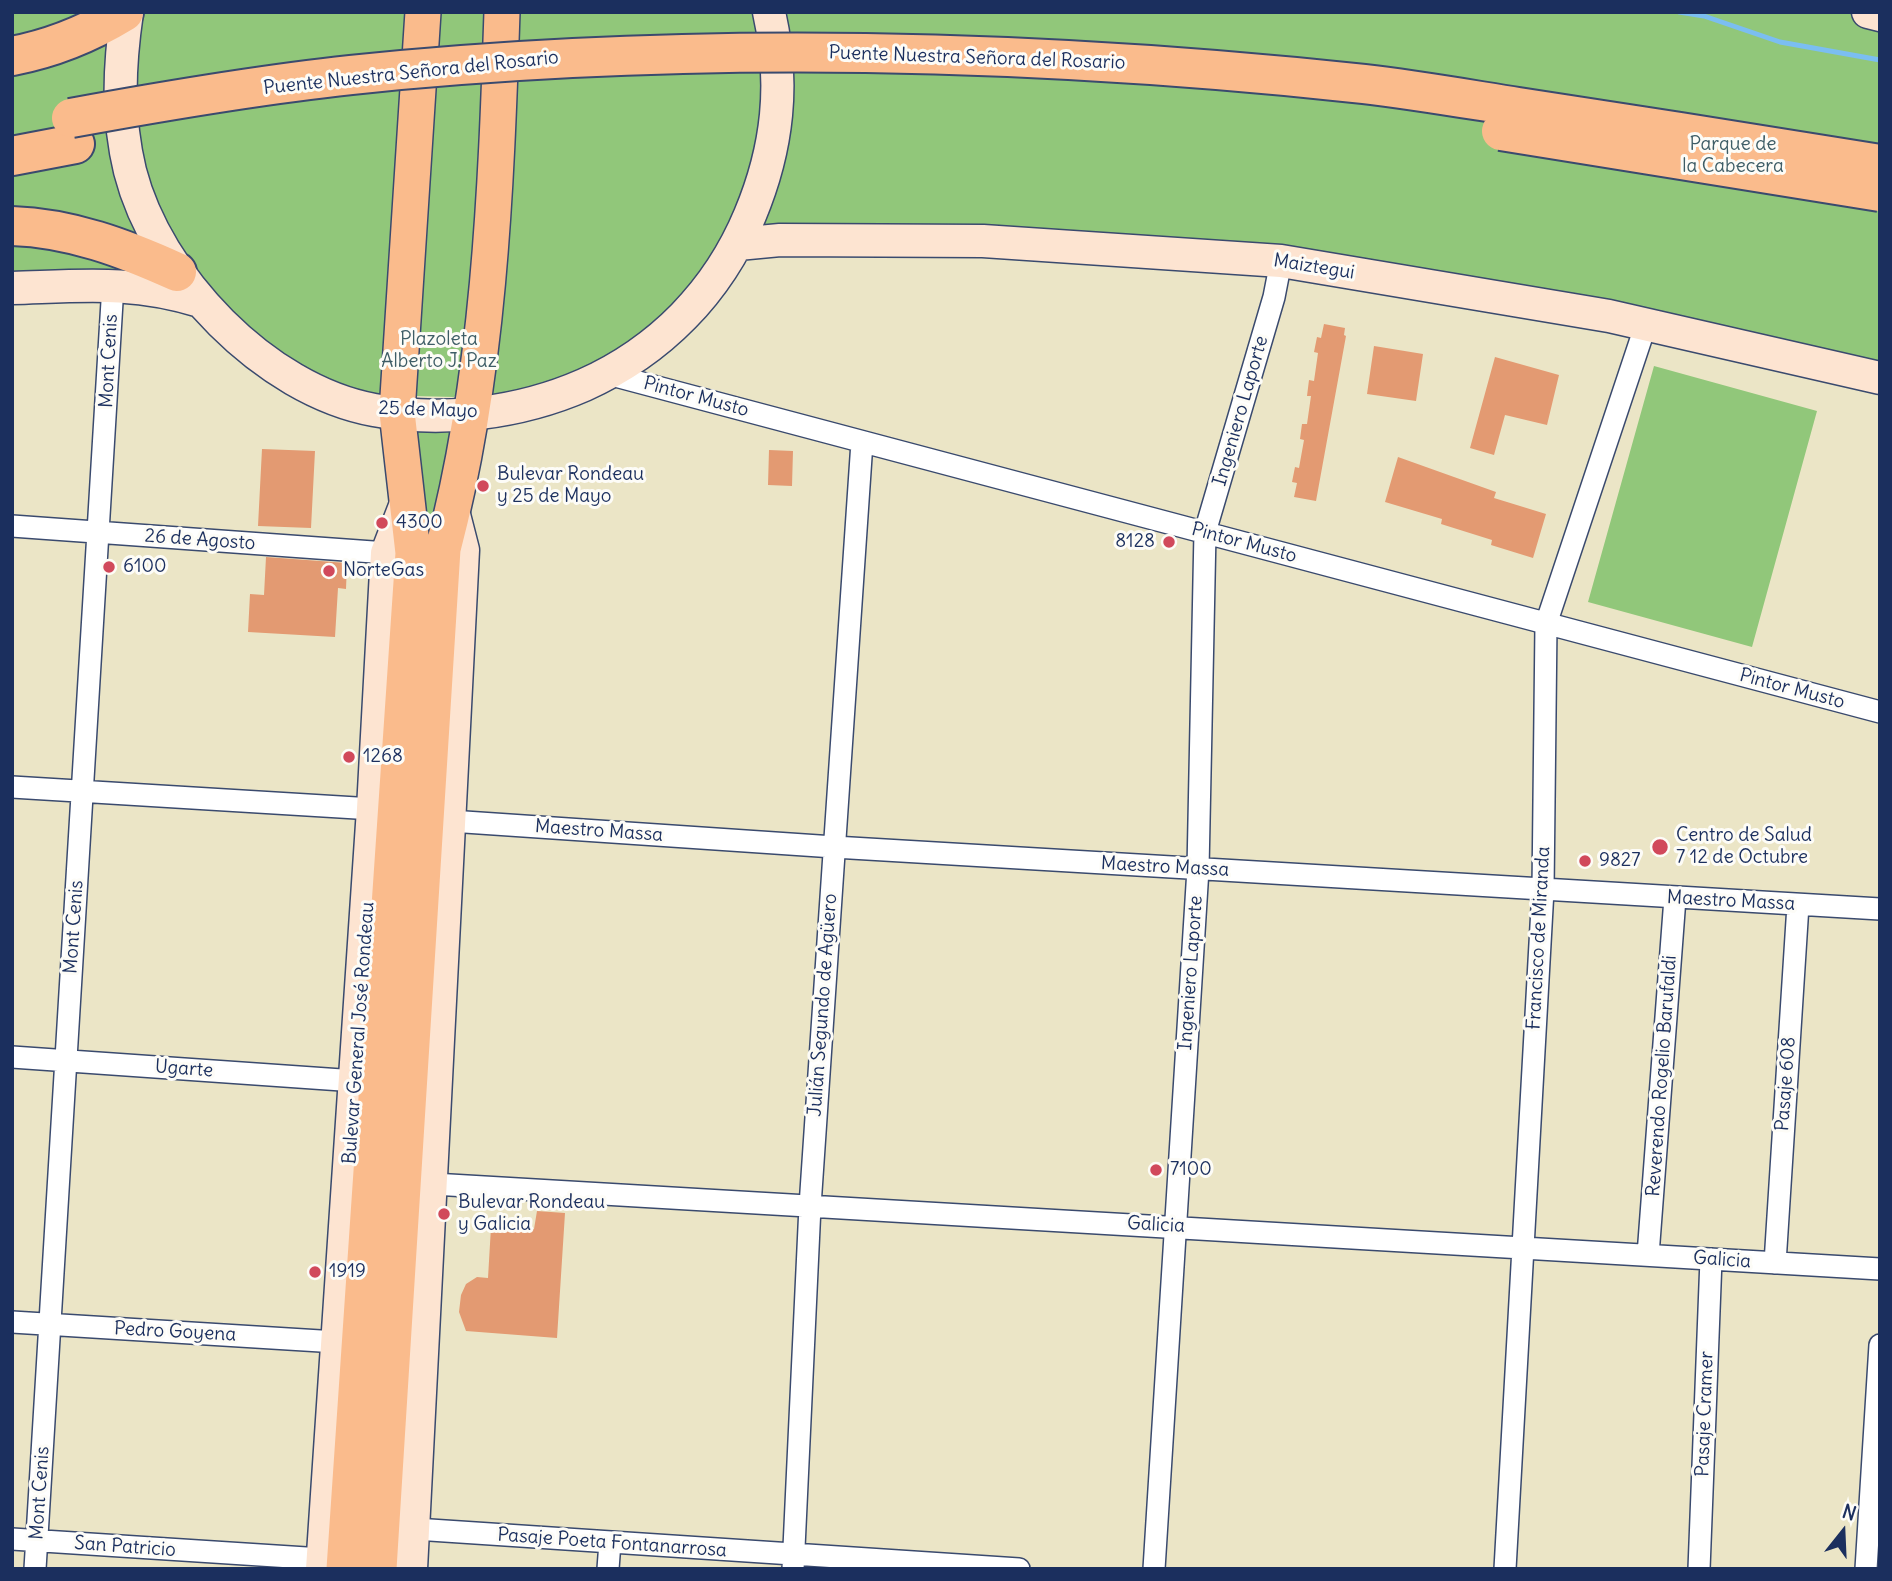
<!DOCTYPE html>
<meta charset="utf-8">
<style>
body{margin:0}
#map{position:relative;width:1892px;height:1581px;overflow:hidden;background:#ebe5c6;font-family:Delius,sans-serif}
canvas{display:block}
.frame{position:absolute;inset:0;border:14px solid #1b2f5e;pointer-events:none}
.north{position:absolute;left:1808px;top:1497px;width:70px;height:70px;-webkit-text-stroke:5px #fdfcf7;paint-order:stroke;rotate:18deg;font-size:19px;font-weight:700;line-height:28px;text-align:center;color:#1b2f5e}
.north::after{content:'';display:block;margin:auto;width:24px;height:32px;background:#1b2f5e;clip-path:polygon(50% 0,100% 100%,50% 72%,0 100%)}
</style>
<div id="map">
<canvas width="1892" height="1581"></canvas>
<div class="frame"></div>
<div class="north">N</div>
</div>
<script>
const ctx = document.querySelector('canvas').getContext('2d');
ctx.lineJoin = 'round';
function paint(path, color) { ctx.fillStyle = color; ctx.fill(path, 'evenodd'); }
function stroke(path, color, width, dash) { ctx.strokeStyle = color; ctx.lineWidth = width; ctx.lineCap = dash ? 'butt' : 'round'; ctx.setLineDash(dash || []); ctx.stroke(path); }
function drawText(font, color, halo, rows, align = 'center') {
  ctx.font = font + ' Delius,sans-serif'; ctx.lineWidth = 6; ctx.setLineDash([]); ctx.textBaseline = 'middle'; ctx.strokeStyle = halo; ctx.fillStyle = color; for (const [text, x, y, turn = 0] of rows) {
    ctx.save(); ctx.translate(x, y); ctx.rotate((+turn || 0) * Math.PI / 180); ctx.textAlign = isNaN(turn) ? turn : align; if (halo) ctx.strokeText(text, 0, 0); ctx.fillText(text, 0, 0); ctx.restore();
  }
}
paint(new Path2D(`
 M12 12H423L397 411 472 414 502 12H1868L1880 15V378L1281 261 738 245 647 349 473 414 411 1569H322L397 412 343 401 200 301 12 288Z
 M433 12H485L467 376 462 389 454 397 413 396Z
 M1654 366 1817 411 1752 647 1588 602Z`), '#91c77a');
stroke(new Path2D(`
 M1679 12 1704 16 1780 42 1880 60`), '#7bbef1', 5);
paint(new Path2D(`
 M1324 324 1345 328 1344 335 1346 336 1316 501 1294 497 1297 483 1292 482 1295 467 1299 468 1304 440 1300 439 1302 424H1307L1311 396H1307L1309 380 1314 381 1318 353 1314 352 1317 337 1321 338Z
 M1374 346 1423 354 1416 401 1367 394Z
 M1495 357 1559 375 1547 425 1505 415 1494 455 1470 448Z
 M262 449 315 451 311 528 258 526Z
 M769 450 793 451 792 486 768 485Z
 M1398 457 1496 492 1494 498 1546 514 1533 558 1491 545 1492 540 1441 524 1442 519 1385 502Z
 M266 557 347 563 346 589 338 588 335 637 248 632 250 594 264 595Z
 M537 1211 565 1213 557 1338 466 1331 459 1312 461 1295 466 1284 477 1277 488 1278 491 1227 534 1229Z`), '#e39a72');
const street = new Path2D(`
 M608 374 1880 712
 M12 526 387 553
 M12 787 373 809
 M450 821 834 847 1880 909
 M12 1057 356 1081
 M433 1184 1880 1269
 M1648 1255 1675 898
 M1775 1263 1798 905
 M12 1322 337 1342
 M415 1529 1019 1569
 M12 1539 322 1559
 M35 1569 113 285
 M608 1569 610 1542
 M793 1569 810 1206 862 442
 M1154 1569 1198 869 1205 532 1274 297 1281 261
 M1505 1569 1543 890 1546 624 1646 324
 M1699 1569 1711 1259
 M1866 1569 1880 1345`);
const secondary = new Path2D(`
 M127 12C119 67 117 117 130 171 157 277 265 390 374 410 443 423 520 413 584 385 660 351 718 292 750 215 778 148 785 83 769 12
 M1868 12 1880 15
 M738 244 780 240 983 241 1281 261 1609 316 1880 378
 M12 288C81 286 133 280 200 301
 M322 1569 373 809 387 553 407 501
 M411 1569 463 550 453 511`);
const primary = new Path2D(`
 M344 1569 413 553 397 412 423 12
 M379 1569 443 549C489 375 496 192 502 12`);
const highway = new Path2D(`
 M12 56C54 48 88 34 124 12
 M12 156 75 144
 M12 226C71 228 124 248 177 272`);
stroke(street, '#3a4a6e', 24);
stroke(secondary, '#3a4a6e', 35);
stroke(primary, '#3a4a6e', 38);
stroke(highway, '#3a4a6e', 42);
stroke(street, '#fff', 21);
stroke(secondary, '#fde4d1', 32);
stroke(primary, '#fabb8c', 35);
stroke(highway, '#fabb8c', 38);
const highwayBridge = new Path2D(`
 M71 118C164 101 257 85 351 75 688 40 1027 48 1364 84 1416 90 1467 99 1518 107 1639 125 1759 145 1880 164
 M1501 131 1880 192`);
stroke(highwayBridge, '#3a4a6e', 42, []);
stroke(highwayBridge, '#fabb8c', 38);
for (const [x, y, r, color] of [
 [483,486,7,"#d1495b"],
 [382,523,7,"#d1495b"],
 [1169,542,7,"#d1495b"],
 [109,567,7,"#d1495b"],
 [329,571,7,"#d1495b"],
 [349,757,7,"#d1495b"],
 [1660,847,9,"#d1495b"],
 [1585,861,7,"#d1495b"],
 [1156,1170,7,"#d1495b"],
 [444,1214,7,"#d1495b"],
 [315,1272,7,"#d1495b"]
]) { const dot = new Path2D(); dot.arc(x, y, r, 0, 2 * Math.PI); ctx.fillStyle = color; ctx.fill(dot); stroke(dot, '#fdfcf7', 2.5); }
drawText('19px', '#1b2f5e', '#fdfcf7', [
 ["Puente Nuestra Señora del Rosario",977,58,2],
 ["Puente Nuestra Señora del Rosario",411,73,-6],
 ["Maiztegui",1314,267,9],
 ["Mont Cenis",109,361,-87],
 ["Pintor Musto",696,397,15],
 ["25 de Mayo",428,410,2],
 ["Ingeniero Laporte",1241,411,-74],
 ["26 de Agosto",200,540,4],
 ["Pintor Musto",1244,543,15],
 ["Pintor Musto",1792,689,15],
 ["Maestro Massa",599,831,4],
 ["Maestro Massa",1165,867,3],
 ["Maestro Massa",1731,901,3],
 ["Mont Cenis",74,927,-86],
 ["Francisco de Miranda",1539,938,-87],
 ["Ingeniero Laporte",1191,973,-86],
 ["Julián Segundo de Agüero",823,1005,-86],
 ["Bulevar General José Rondeau",359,1033,-86],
 ["Ugarte",184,1069,4],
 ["Reverendo Rogelio Barufaldi",1662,1076,-86],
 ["Pasaje 608",1786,1084,-86],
 ["Galicia",1156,1225,3],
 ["Galicia",1722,1260,4],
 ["Pedro Goyena",175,1332,3],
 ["Pasaje Cramer",1705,1414,-88],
 ["Mont Cenis",40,1493,-86],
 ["Pasaje Poeta Fontanarrosa",612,1543,4],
 ["San Patricio",125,1547,4]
]);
drawText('19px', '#3e5d66', '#fdfcf7', [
 ["Parque de",1733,145],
 ["la Cabecera",1733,167],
 ["Plazoleta",439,340],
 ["Alberto J. Paz",439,362]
]);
drawText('19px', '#1b2f5e', '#fdfcf7', [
 ["Bulevar Rondeau",497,475],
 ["y 25 de Mayo",497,497],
 ["4300",396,523],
 ["8128",1155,542,"right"],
 ["6100",123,567],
 ["NorteGas",343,571],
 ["1268",363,757],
 ["Centro de Salud",1676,836],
 ["7 12 de Octubre",1676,858],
 ["9827",1599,861],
 ["7100",1170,1170],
 ["Bulevar Rondeau",458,1203],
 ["y Galicia",458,1225],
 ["1919",329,1272]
], 'left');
</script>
